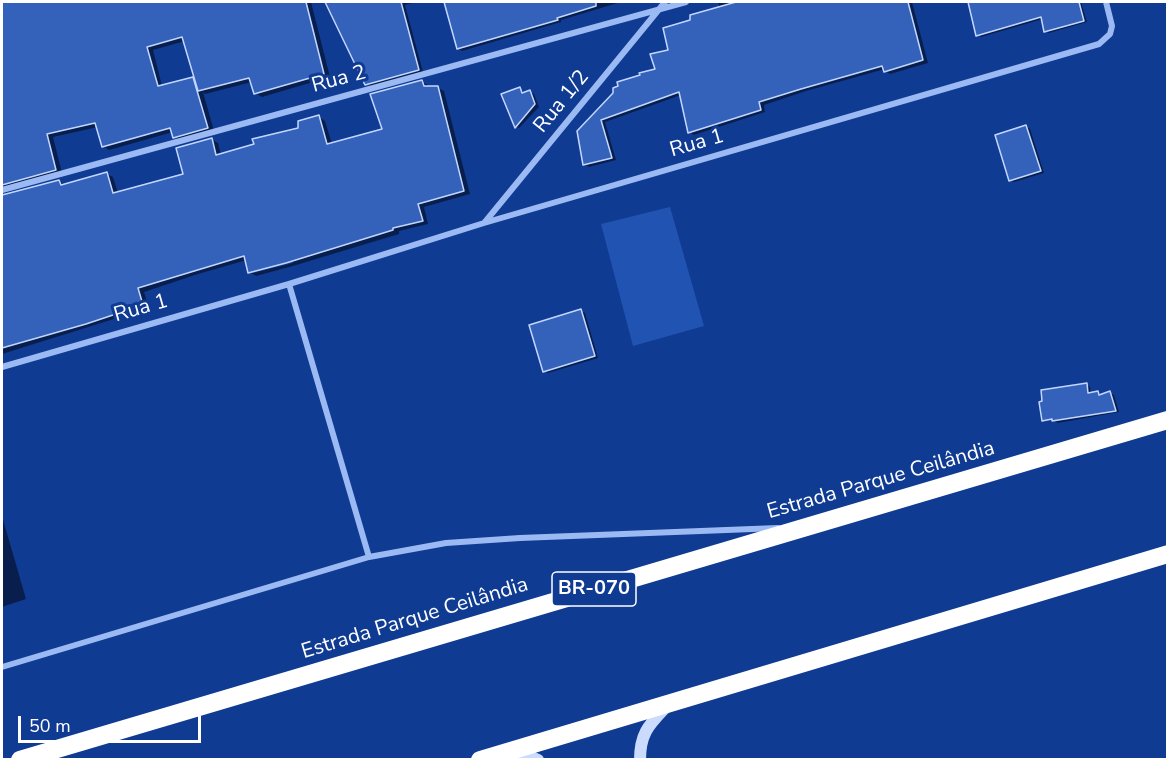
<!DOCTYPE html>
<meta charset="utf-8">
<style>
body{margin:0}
#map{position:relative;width:1169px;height:761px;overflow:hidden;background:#103b92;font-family:"Nunito Sans",sans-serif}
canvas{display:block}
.frame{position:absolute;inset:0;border:3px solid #fff;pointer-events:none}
.scale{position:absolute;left:18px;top:716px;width:183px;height:27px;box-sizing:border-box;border:3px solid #fff;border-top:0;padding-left:8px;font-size:18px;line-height:21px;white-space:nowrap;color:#fff;-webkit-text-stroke:4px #103b92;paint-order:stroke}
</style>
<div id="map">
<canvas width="1169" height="761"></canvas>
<div class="frame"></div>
<div class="scale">50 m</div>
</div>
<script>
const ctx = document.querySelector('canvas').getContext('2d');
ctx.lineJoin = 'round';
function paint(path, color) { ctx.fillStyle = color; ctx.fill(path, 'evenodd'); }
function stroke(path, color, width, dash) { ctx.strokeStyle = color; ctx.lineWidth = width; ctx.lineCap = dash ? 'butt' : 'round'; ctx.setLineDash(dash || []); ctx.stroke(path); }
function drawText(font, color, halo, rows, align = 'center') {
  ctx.font = font + ' "Nunito Sans",sans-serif'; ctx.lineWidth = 6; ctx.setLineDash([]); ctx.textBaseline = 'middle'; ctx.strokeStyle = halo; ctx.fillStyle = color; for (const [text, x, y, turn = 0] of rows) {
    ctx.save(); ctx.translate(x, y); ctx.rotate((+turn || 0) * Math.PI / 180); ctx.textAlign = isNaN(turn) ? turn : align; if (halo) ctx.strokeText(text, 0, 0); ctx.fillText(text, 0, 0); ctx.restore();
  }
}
paint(new Path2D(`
 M670 207 704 326 633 346 601 224Z`), '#2153b2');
paint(new Path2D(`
 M2 2H218L219 4 228 2H311L330 77 262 97 255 93 252 82 205 94 203 92 214 131 181 140 174 137 173 132 109 150 103 146 98 127 53 137 62 173 3 192 4 197 59 181 66 185 107 174 113 177 118 193 185 175 211 139 218 143 221 155 256 145 299 129 319 117 325 121 332 144 384 130 422 82 428 85 429 87H437L444 91 470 194 424 207 428 224 399 231V234L293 266 256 276 249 272 247 260 198 274 144 292 149 308 2 354ZM185 41 196 80 193 78 162 86 153 50ZM293 260V263L253 273V270Z
 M326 2H416L405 5 423 72 371 86 366 84Z
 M445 2H621L561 20V22L462 51 458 48Z
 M718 2H869L870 4 880 2H912L928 63 890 74 885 71V69L806 91 764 105 765 112 694 135 689 132 681 95 605 122 616 160 589 167 584 164 579 131 656 70 691 22 720 9Z
 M969 2H1081L1087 22 1049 33 1045 31 1043 19 981 37 978 35Z
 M520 89 525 93 530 91 534 94 539 107 519 128 516 126Z
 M1026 126 1030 129 1044 173 1014 182 1010 180Z
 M581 311 585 313 598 358 548 373 544 371Z
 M1086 385 1090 387 1091 394 1098 392 1103 395 1110 393 1114 395 1119 412 1058 423 1055 421 1046 422 1060 420 1059 417 1045 419V421L1043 420Z
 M2 516 26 599 2 607Z`), '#0007');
const building = new Path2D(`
 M2 2H306L324 74 254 94 249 78 198 91 182 37 147 47 158 86 193 77 208 128 173 138 170 128 102 147 95 123 47 134 56 170 2 185Z
 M325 2H401L419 70 365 85Z
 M444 2H596V6L557 18 558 20 457 49Z
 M736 2H908L923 60 884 72 882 66 801 89 759 102 761 110 688 133 679 92 601 120 612 158 583 165 577 131 613 93V88L618 86 617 82 640 75 639 73 655 69 650 54 668 50 663 28 690 20V15Z
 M968 2H1079L1084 21 1044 32 1041 17 976 36Z
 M422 80 424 86H438L464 191 418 204 423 221 393 228V230L286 263 248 273 244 256 138 288 143 305 86 324 2 348V195L59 180 61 185 107 172 113 193 183 174 176 148 212 138 216 155 254 144 252 139 298 128V121L319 115 327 144 382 129 370 94Z
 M520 87 522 93 530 90 535 104 515 128 501 94Z
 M1026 125 1041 171 1009 181 995 135Z
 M581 309 595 356 543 372 529 325Z
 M1087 383 1088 393 1098 391 1099 395 1110 391 1116 411 1052 421V419L1042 421 1039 402 1042 401 1041 390Z`);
paint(building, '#3462ba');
stroke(building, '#c3d7fe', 1.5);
stroke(new Path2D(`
 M2 190 686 2
 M485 222 665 2
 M289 284 369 557
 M2 367 289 284 484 223 1099 44 1110 34 1112 26 1106 2
 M2 667 369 557 446 543 520 538 778 528`), '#9bbaf3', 6);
stroke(new Path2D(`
 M511 752 529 756 538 760
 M640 760C640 733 649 725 666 707`), '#cbdbfd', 12);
stroke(new Path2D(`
 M20 760 1168 420
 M480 760 1168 554`), '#fff', 18);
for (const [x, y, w] of [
 [594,589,84]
]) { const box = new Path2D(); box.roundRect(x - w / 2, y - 17, w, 34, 4.5); ctx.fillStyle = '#103b92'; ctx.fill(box); stroke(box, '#fff', 1.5); }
drawText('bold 20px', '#fff', null, [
 ["BR-070",594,589]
]);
drawText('21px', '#fff', '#103b92', [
 ["Rua 2",339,80,-15],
 ["Rua 1/2",562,102,-51],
 ["Rua 1",697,144,-16],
 ["Rua 1",141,309,-16],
 ["Estrada Parque Ceilândia",881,481,-16],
 ["Estrada Parque Ceilândia",415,619,-17]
]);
</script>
